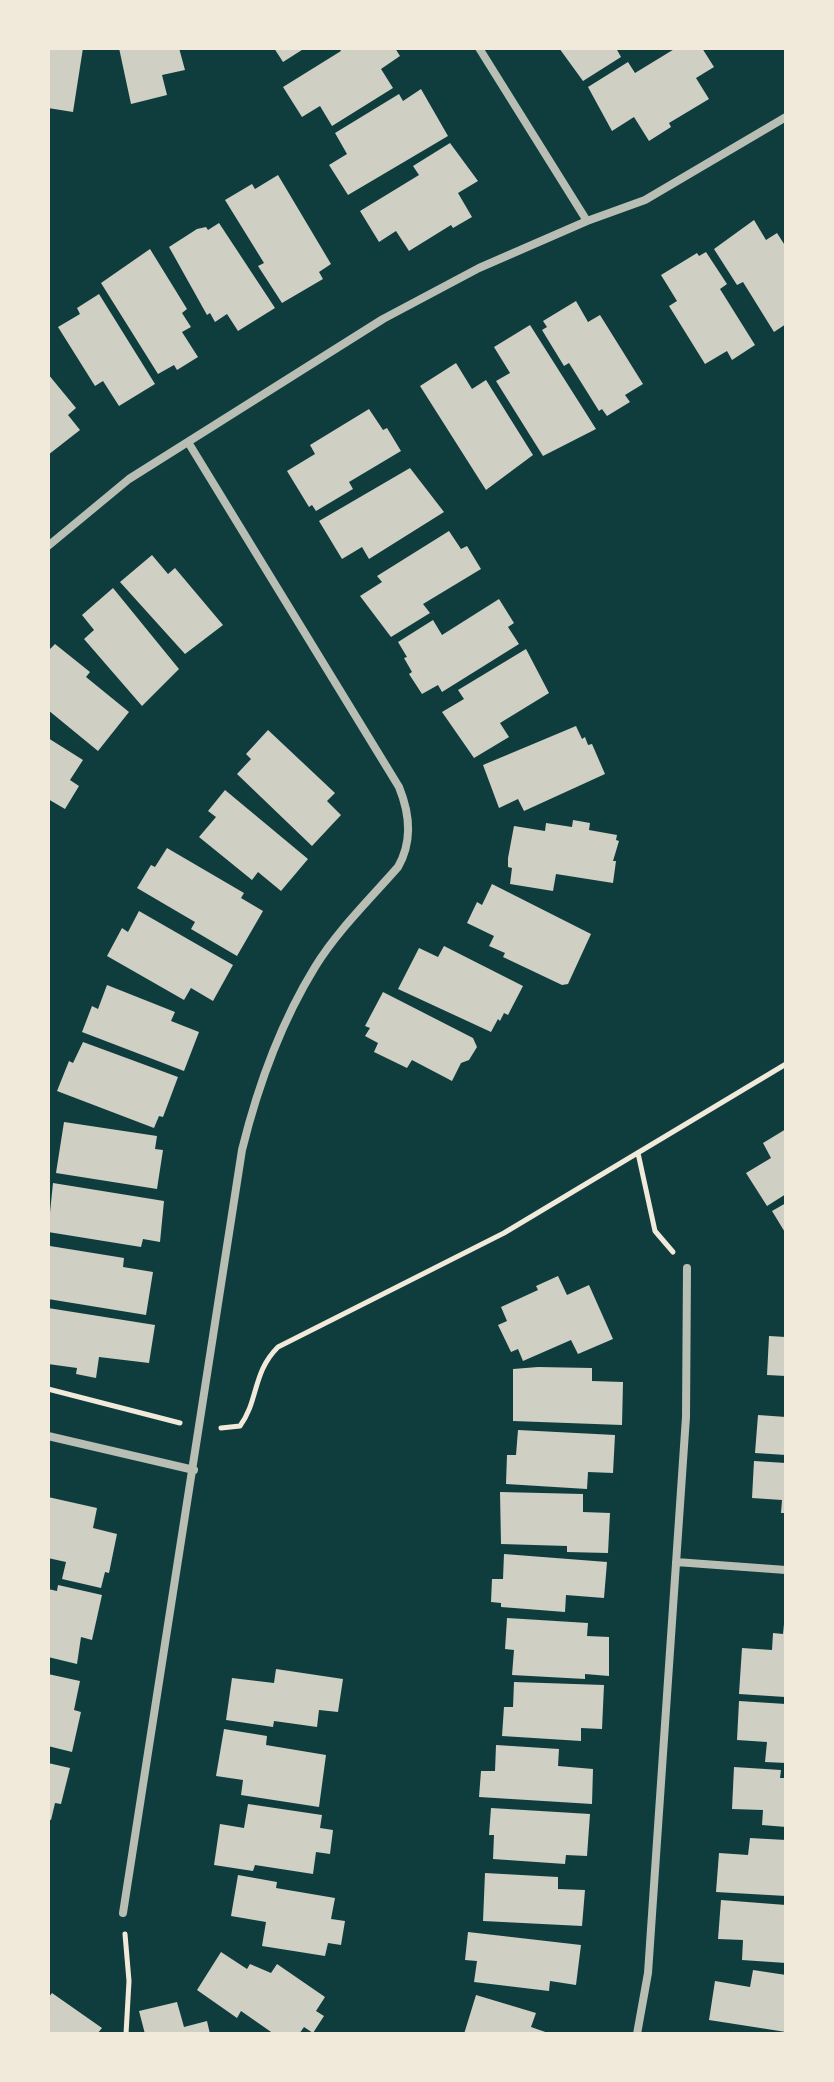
<!DOCTYPE html>
<style>
body{margin:0}
#map{position:relative;width:834px;height:2082px;overflow:hidden;background:#0f3d3e;font-family:"Alegreya Sans",sans-serif}
canvas{display:block}
.frame{position:absolute;inset:0;border:50px solid #f1e9da;pointer-events:none}
</style>
<div id="map">
<canvas width="834" height="2082"></canvas>
<div class="frame"></div>
</div>
<script>
const ctx = document.querySelector('canvas').getContext('2d');
ctx.lineJoin = 'round';
function paint(path, color) { ctx.fillStyle = color; ctx.fill(path, 'evenodd'); }
function stroke(path, color, width, dash) { ctx.strokeStyle = color; ctx.lineWidth = width; ctx.lineCap = dash ? 'butt' : 'round'; ctx.setLineDash(dash || []); ctx.stroke(path); }
paint(new Path2D(`
 M48 48H83L73 112 48 108Z
 M119 48H179L185 70 162 75 167 95 131 104Z
 M274 48H305L283 62Z
 M339 48H395L400 56 381 69 393 88 332 126 320 106 302 117 283 87 341 51Z
 M559 48H616L621 57 583 81Z
 M676 48H702L714 67 696 78 709 99 669 123 671 127 649 141 634 117 612 131 588 87 628 62 635 73Z
 M421 89 448 136 348 195 329 165 347 154 335 133 399 94 403 101Z
 M450 143 478 181 458 193 472 217 453 228 451 225 409 251 396 231 379 242 360 211 419 175 413 166Z
 M278 175 331 264 319 272 323 279 282 303 258 266 264 263 225 200 252 184 255 189Z
 M754 220 766 240 777 233 786 247V324L774 332 743 282 737 285 714 249Z
 M219 223 275 308 238 331 227 314 215 322 210 313 207 315 169 247 197 229 206 227 208 230Z
 M150 249 187 309 182 313 191 327 182 332 198 357 177 370 174 365 158 374 101 283Z
 M706 252 727 284 720 289 755 345 732 360 727 351 705 364 669 306 677 301 661 275 697 253 699 256Z
 M99 294 155 384 119 406 103 381 95 386 58 327 80 314 77 308Z
 M576 301 588 322 600 315 643 384 625 395 630 402 607 416 602 409 599 411 569 363 564 366 542 330 547 327 543 321Z
 M530 325 596 429 543 456 496 381 510 373 494 347Z
 M456 363 472 389 486 380 533 455 486 490 420 386Z
 M48 374 76 408 68 415 80 430 48 455Z
 M369 409 383 430 387 428 401 451 349 482 353 489 316 511 312 505 309 507 287 471 315 454 310 445Z
 M410 468 444 512 369 559 362 547 342 559 319 521Z
 M449 531 461 549 467 546 481 569 423 604 430 613 391 637 360 596 382 582 377 576Z
 M152 555 168 574 175 568 223 625 185 654 120 582Z
 M113 588 179 669 142 706 84 639 94 630 82 615Z
 M499 599 514 623 508 627 519 644 442 692 438 685 422 694 409 674 412 672 404 658 407 657 398 642 433 620 442 635Z
 M55 644 90 672 86 677 129 712 98 751 48 710V651Z
 M526 649 549 693 500 723 509 737 474 758 442 712 464 699 458 690Z
 M576 726 582 739 585 737 588 745 592 744 605 774 524 811 518 799 499 808 483 765Z
 M268 730 335 793 327 801 341 815 312 846 237 774 251 759 246 754Z
 M48 738 83 760 70 780 79 786 65 809 48 799Z
 M225 790 308 859 281 891 258 872 252 880 199 837 216 817 208 811Z
 M573 820 590 823 589 830 617 835 616 840 619 841 613 861H616L613 883 556 874 553 891 510 884 512 868 508 867V858L514 826 545 831 546 823 572 827Z
 M167 848 244 893 241 898 263 911 237 956 191 929 195 922 137 888 151 865 155 867Z
 M492 884 591 934 568 984 562 985 503 957 505 953 489 946 494 936 467 923 477 902 482 905Z
 M139 911 233 965 213 1001 191 988 184 1000 107 956 122 928 128 932Z
 M444 946 523 986 508 1015 504 1013 500 1021 498 1019 491 1032 398 989 419 948 438 957Z
 M107 985 175 1012 171 1021 199 1032 184 1071 82 1032 92 1006 98 1009Z
 M383 992 473 1038 477 1047 469 1060 461 1063 452 1081 412 1060 407 1068 374 1052 378 1043 365 1036 370 1028 365 1026Z
 M83 1042 178 1077 163 1117 159 1116 154 1128 57 1091 69 1061 73 1063Z
 M64 1122 157 1136 155 1149 163 1150 157 1189 56 1173Z
 M786 1129V1194L767 1206 746 1173 771 1158 763 1143Z
 M53 1183 164 1201 160 1242 143 1239 141 1247 48 1232Z
 M786 1203V1234L772 1211Z
 M50 1246 124 1258 123 1267 153 1272 146 1315 48 1299Z
 M558 1276 567 1295 589 1285 613 1339 578 1354 571 1340 523 1361 518 1349 511 1352 498 1325 507 1321 501 1307 538 1290 536 1286Z
 M48 1308 155 1325 149 1363 99 1357 96 1378 76 1374 77 1368 48 1364Z
 M769 1336 786 1337V1376L767 1375Z
 M538 1367 592 1368V1381L623 1382 622 1425 513 1421V1369Z
 M758 1415 786 1417V1455L755 1453Z
 M518 1430 615 1435 613 1473 588 1472 587 1489 506 1484 507 1455H516Z
 M754 1461 786 1463V1513H781L782 1500 752 1498Z
 M500 1492 583 1494V1512L610 1513 608 1553 567 1552V1546L501 1544Z
 M48 1497 97 1508 93 1528 117 1534 109 1573 105 1572 101 1588 62 1579 66 1562 48 1558Z
 M504 1554 607 1562 604 1598 566 1595 565 1612 501 1607V1603L491 1602 492 1579H503Z
 M58 1585 102 1595 92 1640 81 1637 77 1664 48 1657V1589L57 1591Z
 M507 1618 588 1623 587 1636 609 1637V1676L585 1674V1679L512 1675 514 1650 505 1649Z
 M784 1624 785 1697 739 1694 742 1648 772 1650 773 1633 783 1634Z
 M276 1669 343 1679 338 1712 319 1710 317 1727 274 1721 273 1727 226 1720 232 1678 274 1683Z
 M48 1674 80 1681 74 1710 81 1712 72 1752 48 1746Z
 M514 1682 604 1685 602 1729 581 1728V1741L502 1736 504 1707H513Z
 M739 1701 786 1704V1763L765 1762 767 1742 737 1740Z
 M224 1729 267 1736 266 1745 326 1755 319 1807 241 1795 243 1780 216 1776Z
 M496 1745 559 1749 558 1766 593 1769 592 1804 479 1797 481 1771H495Z
 M48 1763 70 1768 61 1804 55 1803 51 1820 48 1819Z
 M734 1767 781 1770 780 1778H786V1827L762 1825 763 1810 732 1809Z
 M248 1804 322 1815 320 1828 333 1830 330 1854 316 1852 313 1874 255 1865 253 1871 214 1865 220 1824 244 1828Z
 M491 1808 590 1814 587 1856 566 1855 565 1864 493 1859 494 1835H489Z
 M750 1838 786 1840V1896L716 1892 719 1853 748 1855Z
 M485 1873 558 1877V1889L585 1890 582 1926 483 1921Z
 M238 1875 277 1882 276 1888 335 1898 331 1919 345 1921 341 1945 328 1943 325 1956 262 1946 266 1922 231 1916Z
 M721 1900 786 1905V1963L742 1960 743 1940 718 1939Z
 M468 1932 581 1945 576 1985 550 1981 549 1991 474 1982 477 1961 465 1960Z
 M221 1952 247 1969 250 1964 271 1973 277 1964 325 1997 316 2011 324 2016 313 2033 304 2027 299 2034H274L241 2011 237 2018 197 1990Z
 M753 1970 786 1975V2032L709 2020 715 1981 750 1987Z
 M52 1993 102 2028 97 2034H48V1998Z
 M476 1995 536 2013 531 2027 551 2034H464Z
 M177 2002 184 2027 207 2021 210 2034H145L139 2011Z`), '#cfcfc3');
stroke(new Path2D(`
 M638 1153 655 1231 673 1252
 M48 1389 180 1423
 M221 1428 240 1426C259 1400 252 1373 278 1347L504 1233 786 1064
 M125 1934 129 1981 126 2034`), '#f1e9da', 5);
stroke(new Path2D(`
 M587 221 645 200 786 117
 M48 546 129 479 383 319 479 268 587 221 479 48
 M48 1436 194 1470
 M676 1562 786 1570
 M123 1913 242 1150C258 1085 280 1024 315 967 337 931 370 899 398 867 413 841 410 814 399 787L188 442
 M637 2034 648 1973 686 1417 687 1268`), '#b8beb3', 8);
</script>
